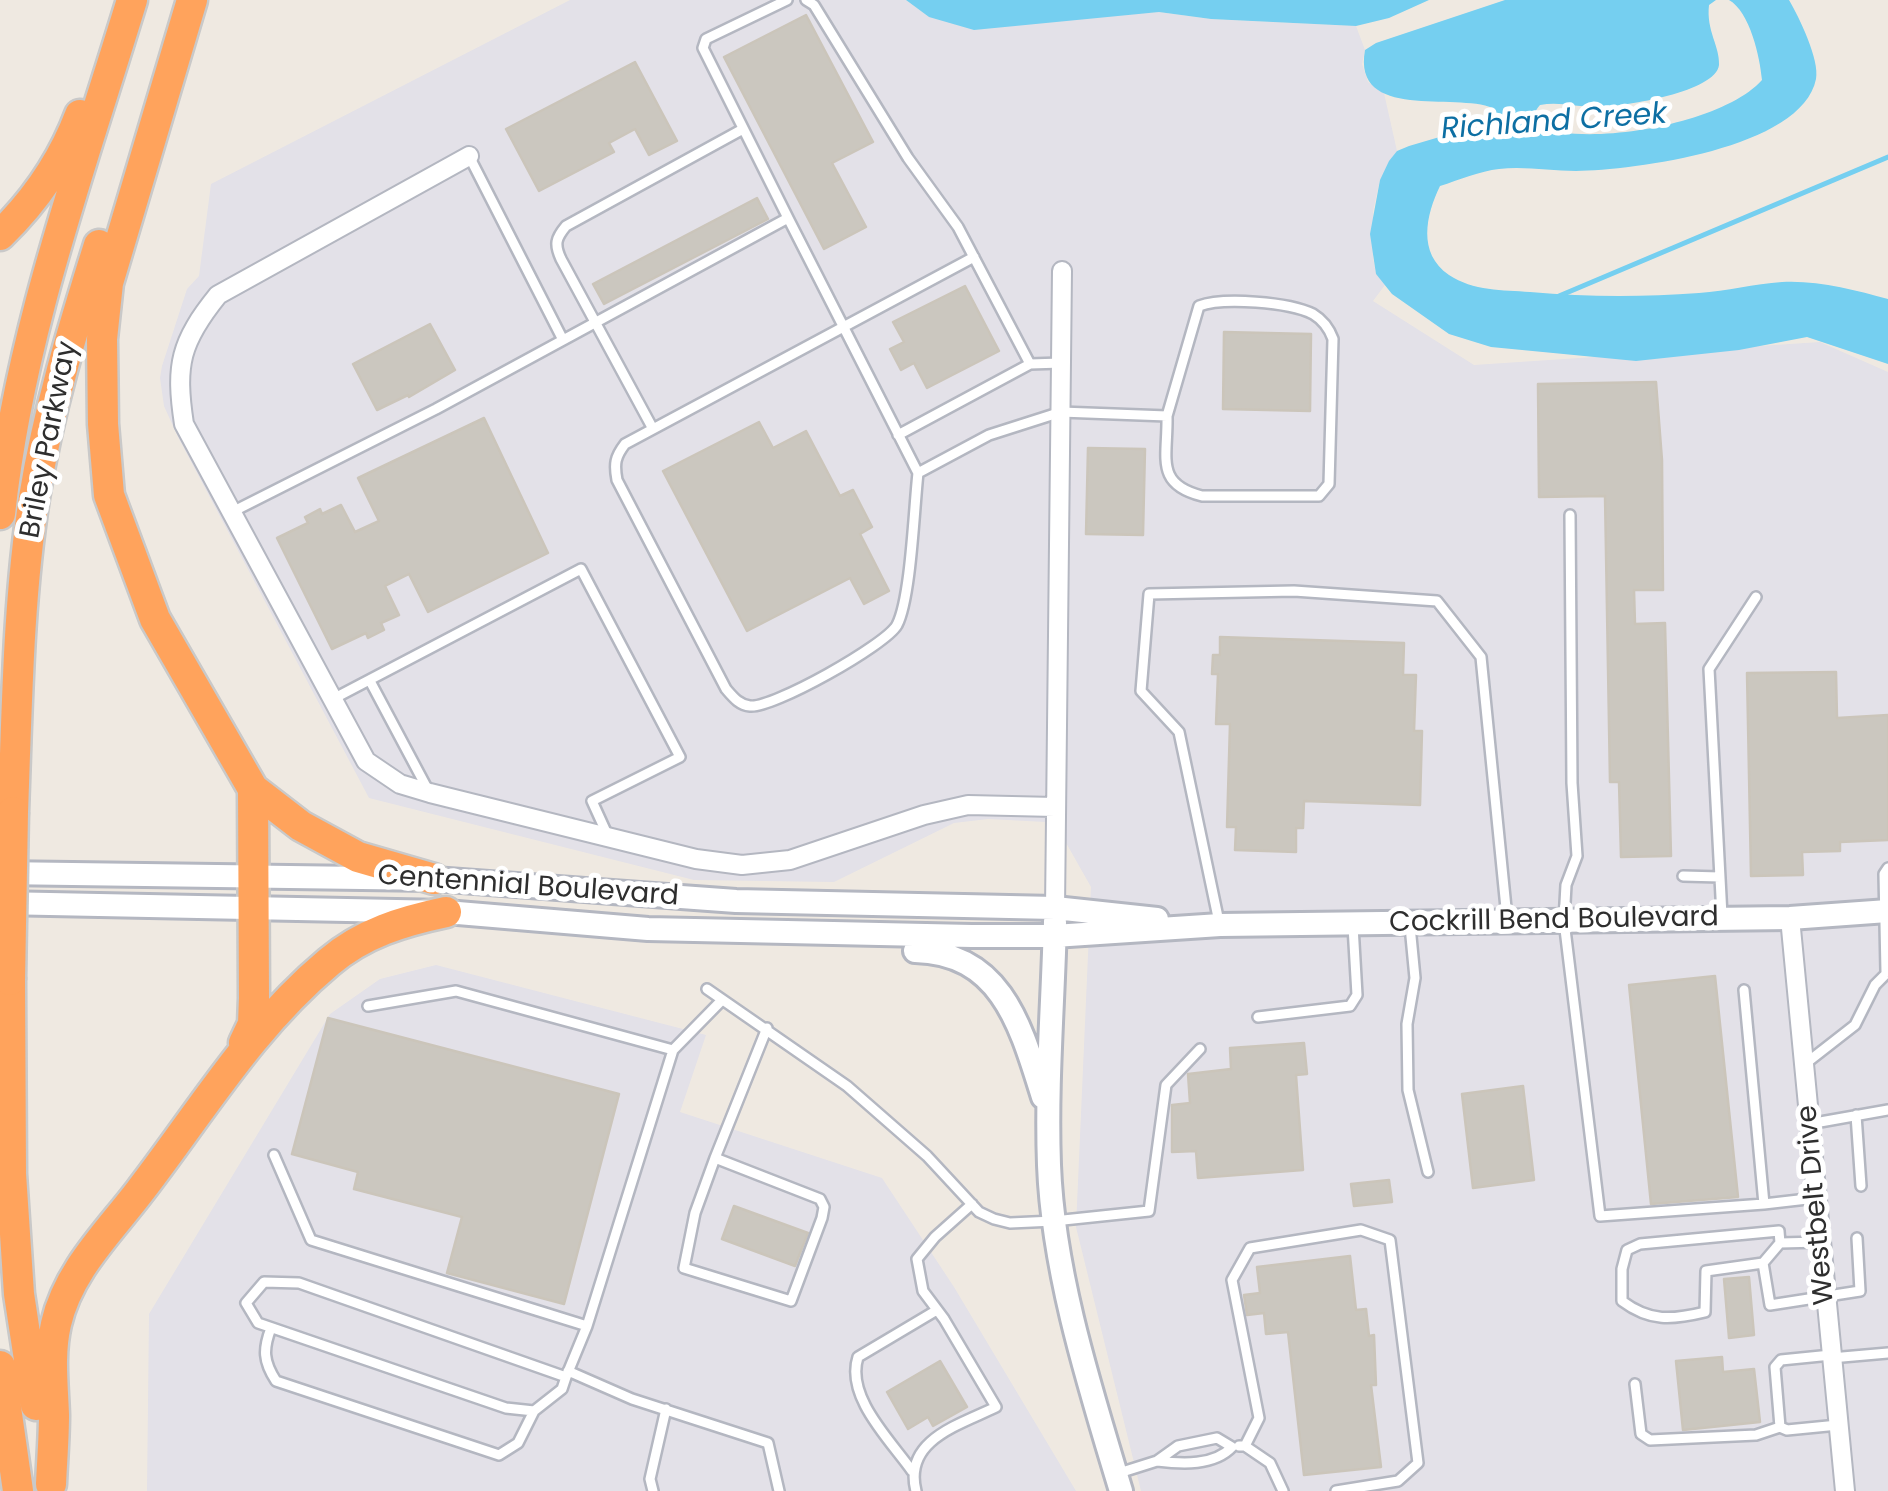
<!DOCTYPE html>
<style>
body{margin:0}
canvas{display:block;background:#efe9e1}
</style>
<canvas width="1888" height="1491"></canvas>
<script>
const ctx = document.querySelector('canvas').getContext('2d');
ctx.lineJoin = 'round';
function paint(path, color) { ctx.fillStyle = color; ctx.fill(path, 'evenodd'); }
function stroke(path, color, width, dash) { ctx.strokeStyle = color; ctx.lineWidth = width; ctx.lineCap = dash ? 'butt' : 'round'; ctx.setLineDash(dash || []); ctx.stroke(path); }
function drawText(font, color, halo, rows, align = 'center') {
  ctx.font = font + ' Poppins,sans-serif'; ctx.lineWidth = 10; ctx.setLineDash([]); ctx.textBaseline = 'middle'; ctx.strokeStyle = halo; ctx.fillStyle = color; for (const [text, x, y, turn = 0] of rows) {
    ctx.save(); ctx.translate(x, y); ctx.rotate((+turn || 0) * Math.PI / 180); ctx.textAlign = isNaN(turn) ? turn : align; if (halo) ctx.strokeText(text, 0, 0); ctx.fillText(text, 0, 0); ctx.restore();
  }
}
paint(new Path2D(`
 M570 0H906L929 17H1091L1159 12 1211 19 1356 26 1365 50 1362 64 1368 82 1384 93 1397 151 1380 180 1373 211V258L1376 274 1385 285 1373 301 1474 365 1820 342 1888 372V1491H1141L1076 1227 1091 887 1065 841V823L988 819 954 823 834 882 694 880 369 798 178 437 164 406 160 378 162 366 187 289 199 276 211 184Z
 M436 965 706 1035 680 1112 882 1178 954 1287 1076 1491H147L149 1314 330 1014 380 979Z`), '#e3e1e8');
paint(new Path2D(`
 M906 0H1429L1389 18 1356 26 1211 19 1159 12 974 30 929 17Z
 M1505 0H1716L1709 5C1706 31 1720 46 1719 65 1716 92 1625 106 1601 107 1580 108 1560 101 1540 105 1533 112 1534 119 1539 127 1592 147 1724 123 1762 80 1760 57 1750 12 1729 0H1789C1799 17 1820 60 1816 79 1802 149 1633 170 1576 171 1551 171 1524 166 1499 169 1480 171 1459 180 1440 186 1426 215 1417 253 1449 275 1473 291 1503 290 1530 292 1587 297 1642 297 1699 293 1727 291 1754 284 1782 282 1817 280 1855 290 1888 299V364L1807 337 1739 350 1636 361 1491 347 1449 334 1392 294 1376 274 1370 234 1380 180 1389 161 1397 151 1409 146 1487 123 1495 116 1493 108C1456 92 1352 122 1365 50L1376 43Z`), '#75cff0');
stroke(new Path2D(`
 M1559 296 1888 157`), '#75cff0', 5);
const building = new Path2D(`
 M806 15 873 142 832 163 866 227 824 249 724 57Z
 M635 62 677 141 649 155 635 129 609 143 614 152 539 191 506 129Z
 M757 198 768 219 604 304 593 284Z
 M965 286 999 351 927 388 914 363 901 370 890 349 904 342 893 322Z
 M430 324 455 370 409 397 408 395 377 410 353 364Z
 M1224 332 1311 334 1310 411 1223 409Z
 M1656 382 1662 460 1663 590H1634L1635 624 1665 623 1671 856 1621 857 1619 782H1610L1605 496 1539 497 1538 384Z
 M484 418 548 553 428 612 409 574 385 586 399 615 381 623 384 630 368 638 366 633 332 649 277 538 308 523 305 517 320 509 322 514 341 505 355 532 379 521 358 478Z
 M759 422 773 448 806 431 840 496 853 490 872 527 860 534 889 591 864 604 850 578 747 631 663 471Z
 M1088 448 1145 449 1143 535 1086 534Z
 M1220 637 1404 643 1403 675H1416L1414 731H1422L1420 805 1304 801 1303 828H1296V852L1235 850 1236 827H1227L1230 724H1216L1218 674H1212L1213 655H1220Z
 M1836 672 1837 718 1888 715V840L1840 842V851L1802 852 1803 875 1751 876 1747 673Z
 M1715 976 1738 1197 1651 1204 1629 985Z
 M328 1018 619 1094 564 1304 447 1273 462 1217 354 1189 358 1172 292 1154Z
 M1304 1043 1307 1074 1296 1075 1303 1170 1198 1178 1196 1151 1172 1152V1105L1190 1103 1188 1074 1231 1069 1230 1048Z
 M1523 1086 1534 1180 1473 1188 1462 1094Z
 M1389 1180 1392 1202 1354 1206 1351 1184Z
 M734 1206 808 1233 795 1266 722 1239Z
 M1350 1256 1356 1310 1366 1309 1369 1336 1374 1335 1376 1385H1371L1381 1467 1304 1475 1288 1332 1266 1334 1264 1313 1247 1315 1244 1295 1260 1293 1257 1267Z
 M1749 1277 1754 1335 1729 1338 1724 1279Z
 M1722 1357 1723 1372 1754 1369 1760 1422 1683 1430 1676 1361Z
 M940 1361 967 1407 933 1426 928 1417 908 1429 887 1392Z`);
paint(building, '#cbc7bf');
stroke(building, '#cbc5ba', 2.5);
const lane = new Path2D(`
 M787 0 706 39 703 48 788 218
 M806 0 814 5 908 158 958 227 1030 364 898 435
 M469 156 563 340
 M1030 364 1061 363
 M653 429 561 259C554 244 556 238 566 226L743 129
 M918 473C914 508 911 598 897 625 886 645 772 709 750 706 739 705 733 697 726 689L617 480C614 464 615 457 625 444L974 257
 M232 512 436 409 788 218 918 473 989 435 1061 412 1167 416C1168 457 1154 484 1202 496H1319L1329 484 1333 339C1329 328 1323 320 1313 314 1289 302 1223 297 1199 306L1167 416
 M1570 515 1572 783 1577 856 1566 885 1564 921 1600 1216 1764 1204
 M370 681 428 790
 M331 700 581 569 680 757 592 801 607 834
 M1683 876 1720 877
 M1722 916 1709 669 1756 597
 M1219 922 1179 732 1141 691 1149 594 1294 591 1437 601 1481 657 1507 918
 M1410 926 1415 978 1407 1024 1408 1090 1428 1172
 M1886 972 1884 874 1888 868
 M707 989 847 1086 927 1156 979 1212 994 1219 1010 1223 1054 1221 1149 1211 1166 1085 1200 1049
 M1744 990 1764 1204 1816 1198
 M368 1006 456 991 673 1050
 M1258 1017 1350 1006 1357 995 1353 926
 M1805 1064 1855 1025 1875 985 1888 972
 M1856 1115 1861 1186
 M1809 1124 1888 1110
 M274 1155 311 1240 587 1326 673 1050 722 1000
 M715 1158 695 1213 684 1268 791 1301 822 1218 824 1207 820 1199 715 1158 767 1028
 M1820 1242 1780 1243 1763 1263 1770 1305 1860 1291 1857 1238
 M1763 1263 1706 1271 1705 1312C1672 1320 1650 1322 1622 1301V1269L1627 1250 1640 1244 1779 1231 1780 1243
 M271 1328C263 1349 263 1361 276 1381L499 1455 518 1443 534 1411
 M1831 1355 1781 1360 1775 1367 1780 1427 1787 1430 1838 1425
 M1831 1358 1888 1353
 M568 1371 632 1399 768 1443 779 1491
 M566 1377 562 1389 534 1411 506 1408 258 1323 246 1303 264 1282 299 1283 566 1377 587 1326
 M1635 1384 1641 1434 1650 1440 1756 1435 1780 1427
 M1239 1446H1245L1270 1463 1283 1491
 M1245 1446 1259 1418 1232 1280 1250 1248 1361 1230 1390 1240 1418 1463 1398 1481 1336 1491
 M912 1471C891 1441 845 1397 858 1357L937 1310
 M1119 1473 1157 1461 1178 1446 1217 1438 1232 1447C1214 1466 1182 1464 1157 1461
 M653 1491 650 1479 666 1409
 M916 1491C903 1440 959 1425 996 1407L944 1319 923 1291 917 1259 935 1237 972 1204`);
const street = new Path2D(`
 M469 156 218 295C180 342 175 365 184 424L366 761 400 784 430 793 696 859 742 865 790 860 924 815 968 805 1055 807
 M1055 908 1062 271
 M1790 918 1845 1491`);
const secondary = new Path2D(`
 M0 873 434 879 736 901 1055 908 1157 919
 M0 903 446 912 648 929 972 936H1054L1220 925 1790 918 1888 911
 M1055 922C1053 1003 1046 1084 1049 1165 1053 1273 1090 1388 1121 1491
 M915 951C1002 953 1021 1027 1043 1097`);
const highway = new Path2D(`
 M192 0 108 283 102 339 103 424 109 495 155 619 253 789 301 826 358 857 434 879
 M0 235C34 202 63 160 80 115
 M0 514C19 336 80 171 132 0
 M13 812C17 707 18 602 34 498 48 411 73 328 99 245
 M10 980 11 1174 19 1294 36 1405
 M244 1043 253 1024 254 998 253 789
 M0 1366 18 1491
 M51 1484C52 1461 54 1438 54 1415 53 1385 49 1355 56 1324 68 1271 108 1233 140 1191 201 1112 251 1027 329 962 363 933 403 921 446 912`);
stroke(lane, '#b4b7c1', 14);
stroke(street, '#b4b7c1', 22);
stroke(secondary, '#b4b7c1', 28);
stroke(highway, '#c9c9c9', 35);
stroke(lane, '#fff', 9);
stroke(street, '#fff', 18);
stroke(secondary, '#fff', 22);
stroke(highway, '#ffa35c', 30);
const highwayBridge = new Path2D(`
 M10 980 13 812`);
stroke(highwayBridge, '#c9c9c9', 35, []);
stroke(highwayBridge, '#ffa35c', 30);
drawText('28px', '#2e2e2e', '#fff', [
 ["Briley Parkway",50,440,-79],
 ["Centennial Boulevard",528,887,4],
 ["Cockrill Bend Boulevard",1554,921,-1],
 ["Westbelt Drive",1817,1205,-95]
]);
drawText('italic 30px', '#0d6fa3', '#fff', [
 ["Richland Creek",1554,123,-4]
]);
</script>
